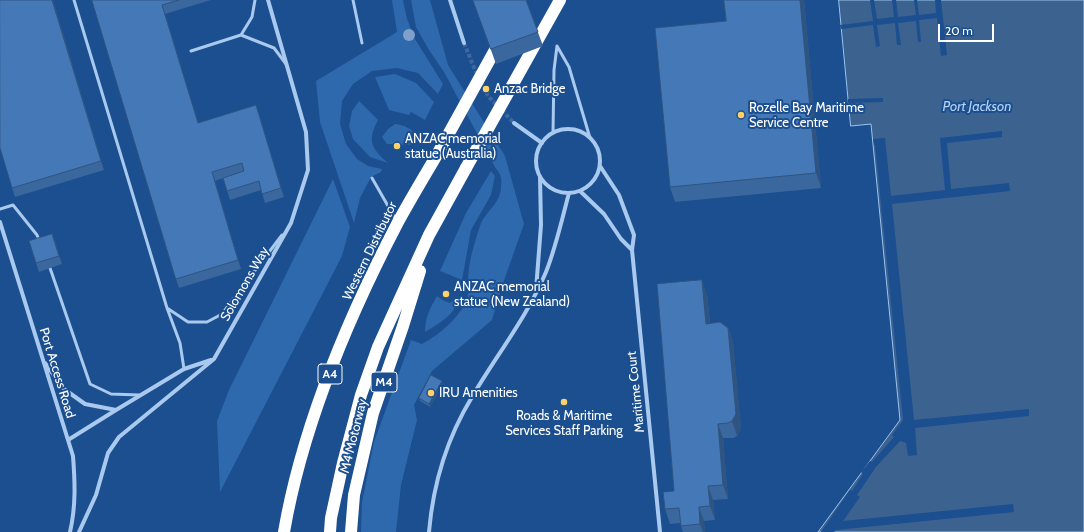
<!DOCTYPE html>
<style>
body{margin:0}
#map{position:relative;width:1084px;height:532px;overflow:hidden;background:#1b4f8f;font-family:Cabin,sans-serif}
canvas{display:block}
.scale{position:absolute;left:938px;top:24px;width:56px;height:18px;box-sizing:border-box;border:2px solid #fff;border-top:0;padding-left:5px;font-size:12px;line-height:14px;white-space:nowrap;color:#fff;-webkit-text-stroke:3px #1b4f8f;paint-order:stroke}
</style>
<div id="map">
<canvas width="1084" height="532"></canvas>
<div class="scale">20 m</div>
</div>
<script>
const ctx = document.querySelector('canvas').getContext('2d');
ctx.lineJoin = 'round';
function paint(path, color) { ctx.fillStyle = color; ctx.fill(path, 'evenodd'); }
function stroke(path, color, width, dash) { ctx.strokeStyle = color; ctx.lineWidth = width; ctx.lineCap = dash ? 'butt' : 'round'; ctx.setLineDash(dash || []); ctx.stroke(path); }
function drawText(font, color, halo, rows, align = 'center') {
  ctx.font = font + ' Cabin,sans-serif'; ctx.lineWidth = 4; ctx.setLineDash([]); ctx.textBaseline = 'middle'; ctx.strokeStyle = halo; ctx.fillStyle = color; for (const [text, x, y, turn = 0] of rows) {
    ctx.save(); ctx.translate(x, y); ctx.rotate((+turn || 0) * Math.PI / 180); ctx.textAlign = isNaN(turn) ? turn : align; if (halo) ctx.strokeText(text, 0, 0); ctx.fillText(text, 0, 0); ctx.restore();
  }
}
paint(new Path2D(`
 M392 0H403L407 19 415 39 443 84 438 94 418 73 397 68 372 71 353 84 342 101 340 124 346 144 357 159 368 166 382 169 381 172 371 177 360 198 354 223 320 122 316 81 397 32Z
 M411 0H430L448 65 505 156 524 224 501 289 492 320 432 371 414 405 417 420 401 485 396 532H361L362 502 374 442 411 340 422 344C440 334 455 321 466 303 469 298 468 288 468 282 468 264 474 244 480 226 485 211 501 204 501 186 502 177 501 175 495 167L444 72 429 50 416 27Z
 M395 74 416 83 434 102 425 120 411 112 409 115 389 110 375 77Z
 M359 101 378 120C367 141 371 148 388 163L370 157 353 139 349 126 352 111Z
 M395 124C405 125 409 128 416 134L413 145 387 144 382 137 388 129Z
 M491 171 495 176 491 195 471 230 462 280 440 271 466 213Z
 M333 179 350 227 342 256 220 492 217 421 229 390Z
 M437 296 442 300 450 303 458 296C458 314 438 324 425 332 425 318 430 308 437 296Z`), '#2e69ad');
const water = new Path2D(`
 M839 0H1084V532H818L900 420 871 124 851 126Z`);
paint(water, '#3c6290');
stroke(water, '#9cc4f0', 1);
paint(new Path2D(`
 M870 0H874L877 19 894 17 892 0H896L898 17 916 15 914 0H917L919 15 936 13 935 0H941L947 55 941 56 937 18 919 20 921 42H918L916 21 898 23 901 45H897L895 23 877 25 880 46 876 47 873 25 841 29 840 25 873 21Z
 M883 98V102L848 103V99Z
 M1002 131V137L947 143 951 189 1009 183 1010 191 892 204 914 420 1029 409V416L915 428 917 455 908 456 906 443 900 441 876 467 857 495 860 497 843 521 1013 504 1014 512 836 530 834 532H821L850 490 852 491 863 474 861 472 870 461 872 462 894 437 892 435 903 420 875 145H874L873 139 885 138 891 196 945 190 940 138Z`), '#1b4f8f');
stroke(new Path2D(`
 M464 43 475 70 488 96 514 123`), '#3d69a0', 4, [4, 2]);
stroke(new Path2D(`
 M74 0 167 308 180 343 184 369
 M353 0 362 43
 M241 35 252 17 255 0
 M557 46 569 67 590 138
 M191 51 241 35 274 48 286 64
 M553 133 554 70 557 46
 M372 178 396 220
 M0 209 13 205 37 235 40 242
 M50 268 90 384 111 394 139 395
 M167 308 188 322H207L222 314 282 235`), '#a9c9ee', 3);
stroke(new Path2D(`
 M450 0 464 43
 M514 123 542 143
 M536 161a32 32 0 1 1 64 0a32 32 0 1 1-64 0Z
 M600 166 619 195 634 235 632 250 660 532
 M580 191 604 214 621 239 632 250
 M0 222 73 456C75 482 76 506 70 532
 M536 290 541 225 540 177
 M45 363 64 389 85 404 116 410 184 369 211 360
 M68 440 116 410
 M79 532 96 495 108 453 119 437 214 359 291 223 308 170 306 132 268 0
 M429 532C433 485 447 438 472 397 496 356 527 317 546 272 556 247 562 219 569 193`), '#a9c9ee', 4);
stroke(new Path2D(`
 M284 532C302 428 348 318 397 224 410 200 424 177 438 153
 M330 532 331 518 343 463 361 395 378 347 429 235 466 168
 M351 532 354 495 373 413 403 326 420 271`), '#fff', 12);
stroke(new Path2D(`
 M438 153 500 41
 M466 168 560 0`), '#fff', 12);
ctx.fillStyle = '#7ea0ca';
for (const [x, y] of [
 [409,35]
]) { ctx.beginPath(); ctx.arc(x, y, 6, 0, 2 * Math.PI); ctx.fill(); }
paint(new Path2D(`
 M0 0H53L104 170 15 197 12 188Z
 M92 0H211L165 14 198 123 256 105 284 197 265 203 261 190 230 200 223 178 215 181 241 269 179 288 176 279Z
 M473 0H526L543 46 496 64Z
 M724 0H804L821 188 675 202 670 187 726 21Z
 M52 234 62 264 39 272 36 263Z
 M707 294 710 323 728 328 733 342 741 429 737 436 734 438H723L728 499 713 500 715 520 704 521 705 532H683L681 526V523L670 524 665 509 674 491Z
 M443 384 430 407 420 401 419 398Z`), '#3a679d');
paint(new Path2D(`
 M52 0H53L104 170 101 161Z
 M800 0H804L821 188 816 173Z
 M162 5 165 14 201 132 198 123Z
 M256 105 259 114 284 197 281 188Z
 M212 172 215 181 241 269 238 260Z
 M52 234 56 243 62 264 59 256Z
 M702 280 707 294 711 338 706 324Z
 M728 328 733 342 741 429 737 436 732 421Z
 M442 381 443 384 430 407 429 404Z
 M718 424 723 438 728 499 723 485Z
 M708 486 713 500 715 520 710 506Z
 M699 507 704 521 705 532H703L700 524Z`), '#305480');
const building = new Path2D(`
 M0 0H52L101 161 12 188 0 148Z
 M92 0H179L162 5 198 123 256 105 281 188 262 194 259 181 227 191 223 178 244 171 242 163 212 172 238 260 176 279Z
 M473 0H526L538 32 491 49Z
 M724 0H800L816 173 670 187 655 28 726 21Z
 M52 234 59 256 36 263 29 241Z
 M702 280 706 324 720 322 728 328 736 414 732 421 728 423 718 424 723 485 708 486 710 506 699 507 700 524 681 526 679 508 665 509 663 492 674 491 657 284Z
 M431 375 442 381 429 404 419 398Z`);
paint(building, '#4478b7');
stroke(building, '#305480', 1);
for (const [x, y, r, color] of [
 [486,89,4,"#ffd166"],
 [741,115,4,"#ffd166"],
 [397,146,4,"#ffd166"],
 [446,294,4,"#ffd166"],
 [431,393,4,"#ffd166"],
 [564,402,4,"#ffd166"]
]) { const dot = new Path2D(); dot.arc(x, y, r, 0, 2 * Math.PI); ctx.fillStyle = color; ctx.fill(dot); stroke(dot, '#1b4f8f', 1.5); }
for (const [x, y, w] of [
 [330,374,24],
 [384,382,26]
]) { const box = new Path2D(); box.roundRect(x - w / 2, y - 10, w, 20, 3); ctx.fillStyle = '#1b4f8f'; ctx.fill(box); stroke(box, '#fff', 1); }
drawText('bold 12px', '#fff', null, [
 ["A4",330,374],
 ["M4",384,382]
]);
drawText('13px', '#fff', '#1b4f8f', [
 ["Anzac Bridge",494,89],
 ["Rozelle Bay Maritime",749,108],
 ["Service Centre",749,123],
 ["ANZAC memorial",405,139],
 ["statue (Australia)",405,154],
 ["ANZAC memorial",454,287],
 ["statue (New Zealand)",454,302],
 ["IRU Amenities",439,393],
 ["Roads & Maritime",564,416,"center"],
 ["Services Staff Parking",564,431,"center"]
], 'left');
drawText('13px', '#fff', '#1b4f8f', [
 ["Western Distributor",370,251,-64],
 ["Solomons Way",245,284,-60],
 ["Port Access Road",57,373,73],
 ["Maritime Court",636,392,-96],
 ["M4 Motorway",354,436,-76]
]);
drawText('italic 14px', '#b5d3f5', '#1b4f8f', [
 ["Port Jackson",977,107]
]);
</script>
